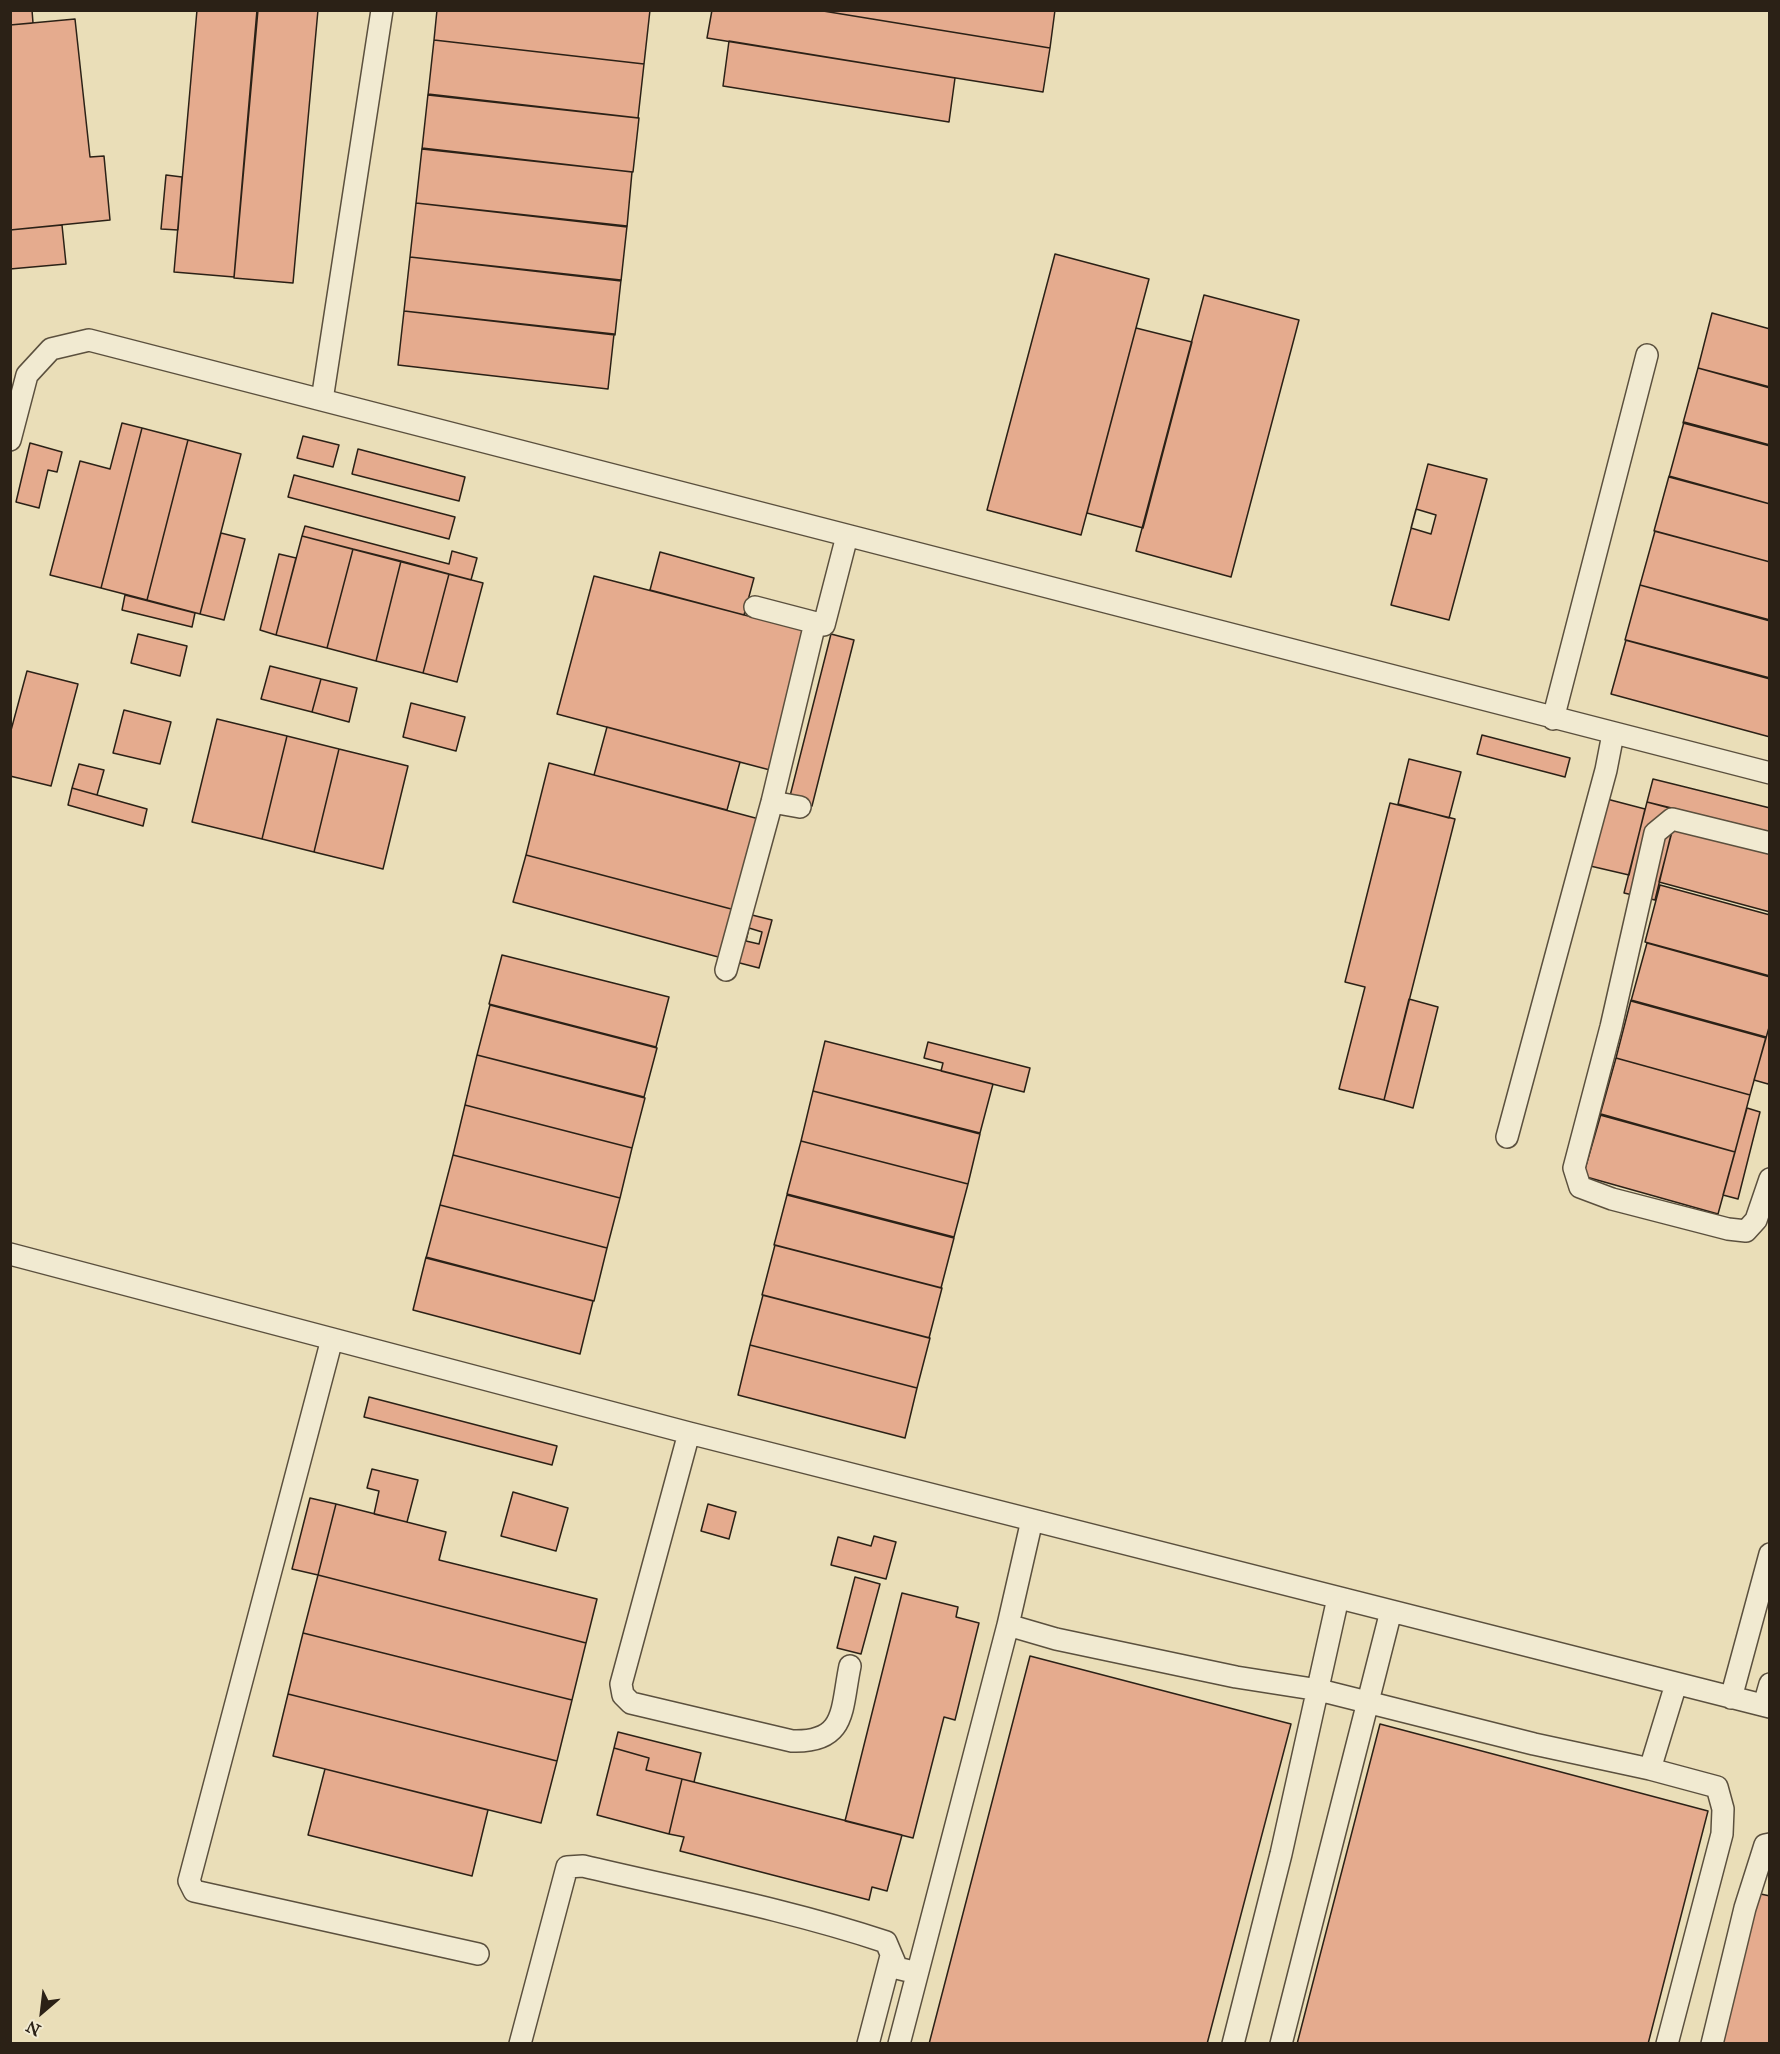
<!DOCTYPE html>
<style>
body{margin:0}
#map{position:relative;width:1780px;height:2054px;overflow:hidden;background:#eadeb8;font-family:"IM FELL Great Primer",serif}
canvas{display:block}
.frame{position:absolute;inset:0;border:12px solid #2b2116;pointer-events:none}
.north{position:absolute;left:12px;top:1982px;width:60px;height:60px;-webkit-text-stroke:4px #f1ead1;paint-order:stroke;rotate:208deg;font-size:16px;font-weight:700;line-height:24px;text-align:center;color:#2b2116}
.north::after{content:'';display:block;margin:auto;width:21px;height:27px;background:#2b2116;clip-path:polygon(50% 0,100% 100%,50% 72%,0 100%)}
</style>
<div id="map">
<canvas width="1780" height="2054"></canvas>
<div class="frame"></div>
<div class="north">N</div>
</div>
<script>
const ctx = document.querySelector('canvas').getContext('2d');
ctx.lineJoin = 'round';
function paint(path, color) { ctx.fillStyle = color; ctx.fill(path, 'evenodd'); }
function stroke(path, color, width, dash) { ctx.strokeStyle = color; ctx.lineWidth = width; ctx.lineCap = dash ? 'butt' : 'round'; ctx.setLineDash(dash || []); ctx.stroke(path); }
const building = new Path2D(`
 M10 10H32L33 23 10 25Z
 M197 10H257L234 277 174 272Z
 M258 10H318L293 283 234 278Z
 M437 10H650L644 64 434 40Z
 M712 10H817L1050 48 1043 92 707 38Z
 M817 10H1055L1050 48Z
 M75 19 90 157 104 156 110 220 10 230V25Z
 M434 40 644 64 638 118 428 95Z
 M729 41 955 78 949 122 723 86Z
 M428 94 639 118 633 172 422 149Z
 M422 148 632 172 627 227 416 203Z
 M166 175 182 177 178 230 161 229Z
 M416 203 627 226 621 281 410 257Z
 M62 225 66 264 10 269V230Z
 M1055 254 1149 279 1081 535 987 510Z
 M410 257 621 280 615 335 404 311Z
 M1204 295 1299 320 1231 577 1136 551Z
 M404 311 614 334 608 389 398 365Z
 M1712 313 1770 329V388L1698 368Z
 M1136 328 1192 342 1143 528 1087 513Z
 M1698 368 1770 387V446L1683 423Z
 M1684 422 1770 445V504L1669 477Z
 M122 423 142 428 101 588 50 575 80 461 110 469Z
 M142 428 188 440 147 600 101 588Z
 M303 436 339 445 333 467 297 458Z
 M188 440 241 454 200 614 147 600Z
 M30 443 62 452 57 472 48 470 39 508 16 502Z
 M358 449 465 477 459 501 352 474Z
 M1428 464 1487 479 1449 620 1391 605Z
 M294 475 455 517 449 539 288 497Z
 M1669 476 1770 504V562L1654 531Z
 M1416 509 1436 515 1431 534 1411 528Z
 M305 526 449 564 452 551 477 558 471 580 302 536Z
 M1655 531 1770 562V621L1640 585Z
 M221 533 245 539 224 620 200 614Z
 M302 536 353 549 327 648 276 635Z
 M353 549 401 561 376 661 327 648Z
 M660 552 754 578 744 615 650 590Z
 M279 554 296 558 276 635 260 630Z
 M401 561 449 574 423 673 376 661Z
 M449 574 483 583 457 682 423 673Z
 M594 576 806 631 770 770 557 714Z
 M1640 585 1770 620V679L1625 640Z
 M125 595 195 613 192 627 122 610Z
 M138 634 187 646 180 676 131 663Z
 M831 634 854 640 812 806 789 800Z
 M1626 640 1770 678V737L1611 694Z
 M270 666 321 679 312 712 261 699Z
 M27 671 78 684 51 786 10 776V734Z
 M321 679 357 688 349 722 312 712Z
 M411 703 465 717 456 751 403 737Z
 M124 710 171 722 160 764 113 753Z
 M217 719 287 736 262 839 192 822Z
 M607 727 740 762 727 810 594 775Z
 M1482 735 1570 758 1565 777 1477 754Z
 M287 736 339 749 314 852 262 839Z
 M339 749 408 766 383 869 314 852Z
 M1409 759 1461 772 1449 818 1398 804Z
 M549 763 759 819 735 910 526 855Z
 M79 764 104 770 97 795 72 788Z
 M1653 779 1770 808V832L1647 802Z
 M72 788 147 809 143 826 68 805Z
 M1603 798 1645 809 1629 875 1586 865Z
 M1647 802 1677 810 1655 900 1624 893Z
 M1390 803 1455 819 1384 1100 1339 1089 1365 987 1345 982Z
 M1674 824 1770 850V912L1659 882Z
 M526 855 735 910 722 958 513 902Z
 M1660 885 1770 915V976L1645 942Z
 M748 914 772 920 759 968 736 962Z
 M749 928 762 932 759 944 746 941Z
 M1647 943 1770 977V1024L1766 1038 1631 1001Z
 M502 955 669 997 656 1047 489 1004Z
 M1409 999 1438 1007 1413 1108 1384 1100Z
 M1631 1000 1766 1037 1750 1095 1616 1058Z
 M490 1005 657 1048 644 1097 477 1055Z
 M1770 1024V1080L1768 1084 1754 1080Z
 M825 1041 993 1084 980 1133 813 1091Z
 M928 1042 1030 1068 1024 1092 941 1071 943 1063 924 1058Z
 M477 1055 645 1098 632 1148 465 1105Z
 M1616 1058 1750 1095 1735 1152 1600 1115Z
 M813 1091 980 1134 968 1184 801 1141Z
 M465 1105 632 1148 620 1198 453 1155Z
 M1747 1108 1760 1112 1738 1199 1723 1195Z
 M1601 1114 1735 1152 1718 1214 1583 1176Z
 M801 1141 968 1184 954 1237 787 1194Z
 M453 1155 620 1198 607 1248 440 1205Z
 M787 1195 954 1238 941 1288 774 1245Z
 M440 1205 607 1248 594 1301 426 1258Z
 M775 1245 942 1288 929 1338 762 1295Z
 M426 1257 593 1301 580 1354 413 1310Z
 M763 1295 930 1338 917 1388 750 1345Z
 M750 1345 917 1388 905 1438 738 1395Z
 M369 1397 557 1446 552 1465 364 1417Z
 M372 1469 418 1480 407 1522 374 1514 379 1491 367 1488Z
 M513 1492 568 1508 556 1551 501 1536Z
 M310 1498 336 1504 318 1575 292 1569Z
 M336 1504 446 1532 439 1560 597 1599 586 1643 318 1575Z
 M708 1504 736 1512 729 1539 701 1531Z
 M874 1536 896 1542 886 1579 831 1565 838 1537 871 1546Z
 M318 1575 586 1643 572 1700 303 1633Z
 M855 1577 880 1584 861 1654 837 1648Z
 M902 1593 958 1607 956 1617 979 1623 955 1720 944 1717 913 1838 845 1821Z
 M303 1633 572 1700 557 1761 288 1694Z
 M1030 1656 1291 1724 1207 2044H929Z
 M288 1694 557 1761 541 1823 273 1756Z
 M1380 1724 1708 1811 1648 2044H1297Z
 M618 1732 701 1753 694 1782 646 1770 649 1758 614 1748Z
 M614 1748 649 1758 646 1770 682 1779 669 1834 597 1815Z
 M325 1769 488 1810 472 1876 308 1835Z
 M682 1779 902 1835 887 1891 872 1887 869 1900 680 1851 684 1837 669 1834Z
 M1756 1893 1770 1896V2044H1718Z`);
paint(building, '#e5ab8e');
stroke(building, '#2b2116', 1.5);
const minor = new Path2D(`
 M322 400 382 10
 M10 440 27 375 51 349 89 340 1770 773
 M755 607 824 625 847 536
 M1553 719 1647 355
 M772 802 800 807
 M1770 843 1672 819 1655 833 1611 1027 1574 1168 1580 1187 1612 1199 1728 1229 1746 1231 1756 1220 1770 1179
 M726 970 772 802 815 623
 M1507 1137 1606 770 1613 734
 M10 1254 689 1433 1770 1707
 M332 1339 189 1881 194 1891 478 1954
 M689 1433 621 1684 623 1695 631 1703 792 1741C847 1743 841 1709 850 1666
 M1008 1625 1032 1520
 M1731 1698 1770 1554
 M1764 1705 1770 1684
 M1650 1769 1717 1787 1723 1809 1722 1834 1667 2044
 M520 2044 567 1867 583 1866C684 1890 787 1909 886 1942L897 1968 917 1973
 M868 2044 891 1956
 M899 2044 1008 1625 1056 1639 1236 1677 1319 1690 1534 1744 1650 1769 1676 1684
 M1233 2044 1281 1854 1338 1598
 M1281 2044 1391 1611
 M1712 2044 1745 1908 1765 1845 1770 1844`);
stroke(minor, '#5b503e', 24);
stroke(minor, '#f1ead1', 21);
</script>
